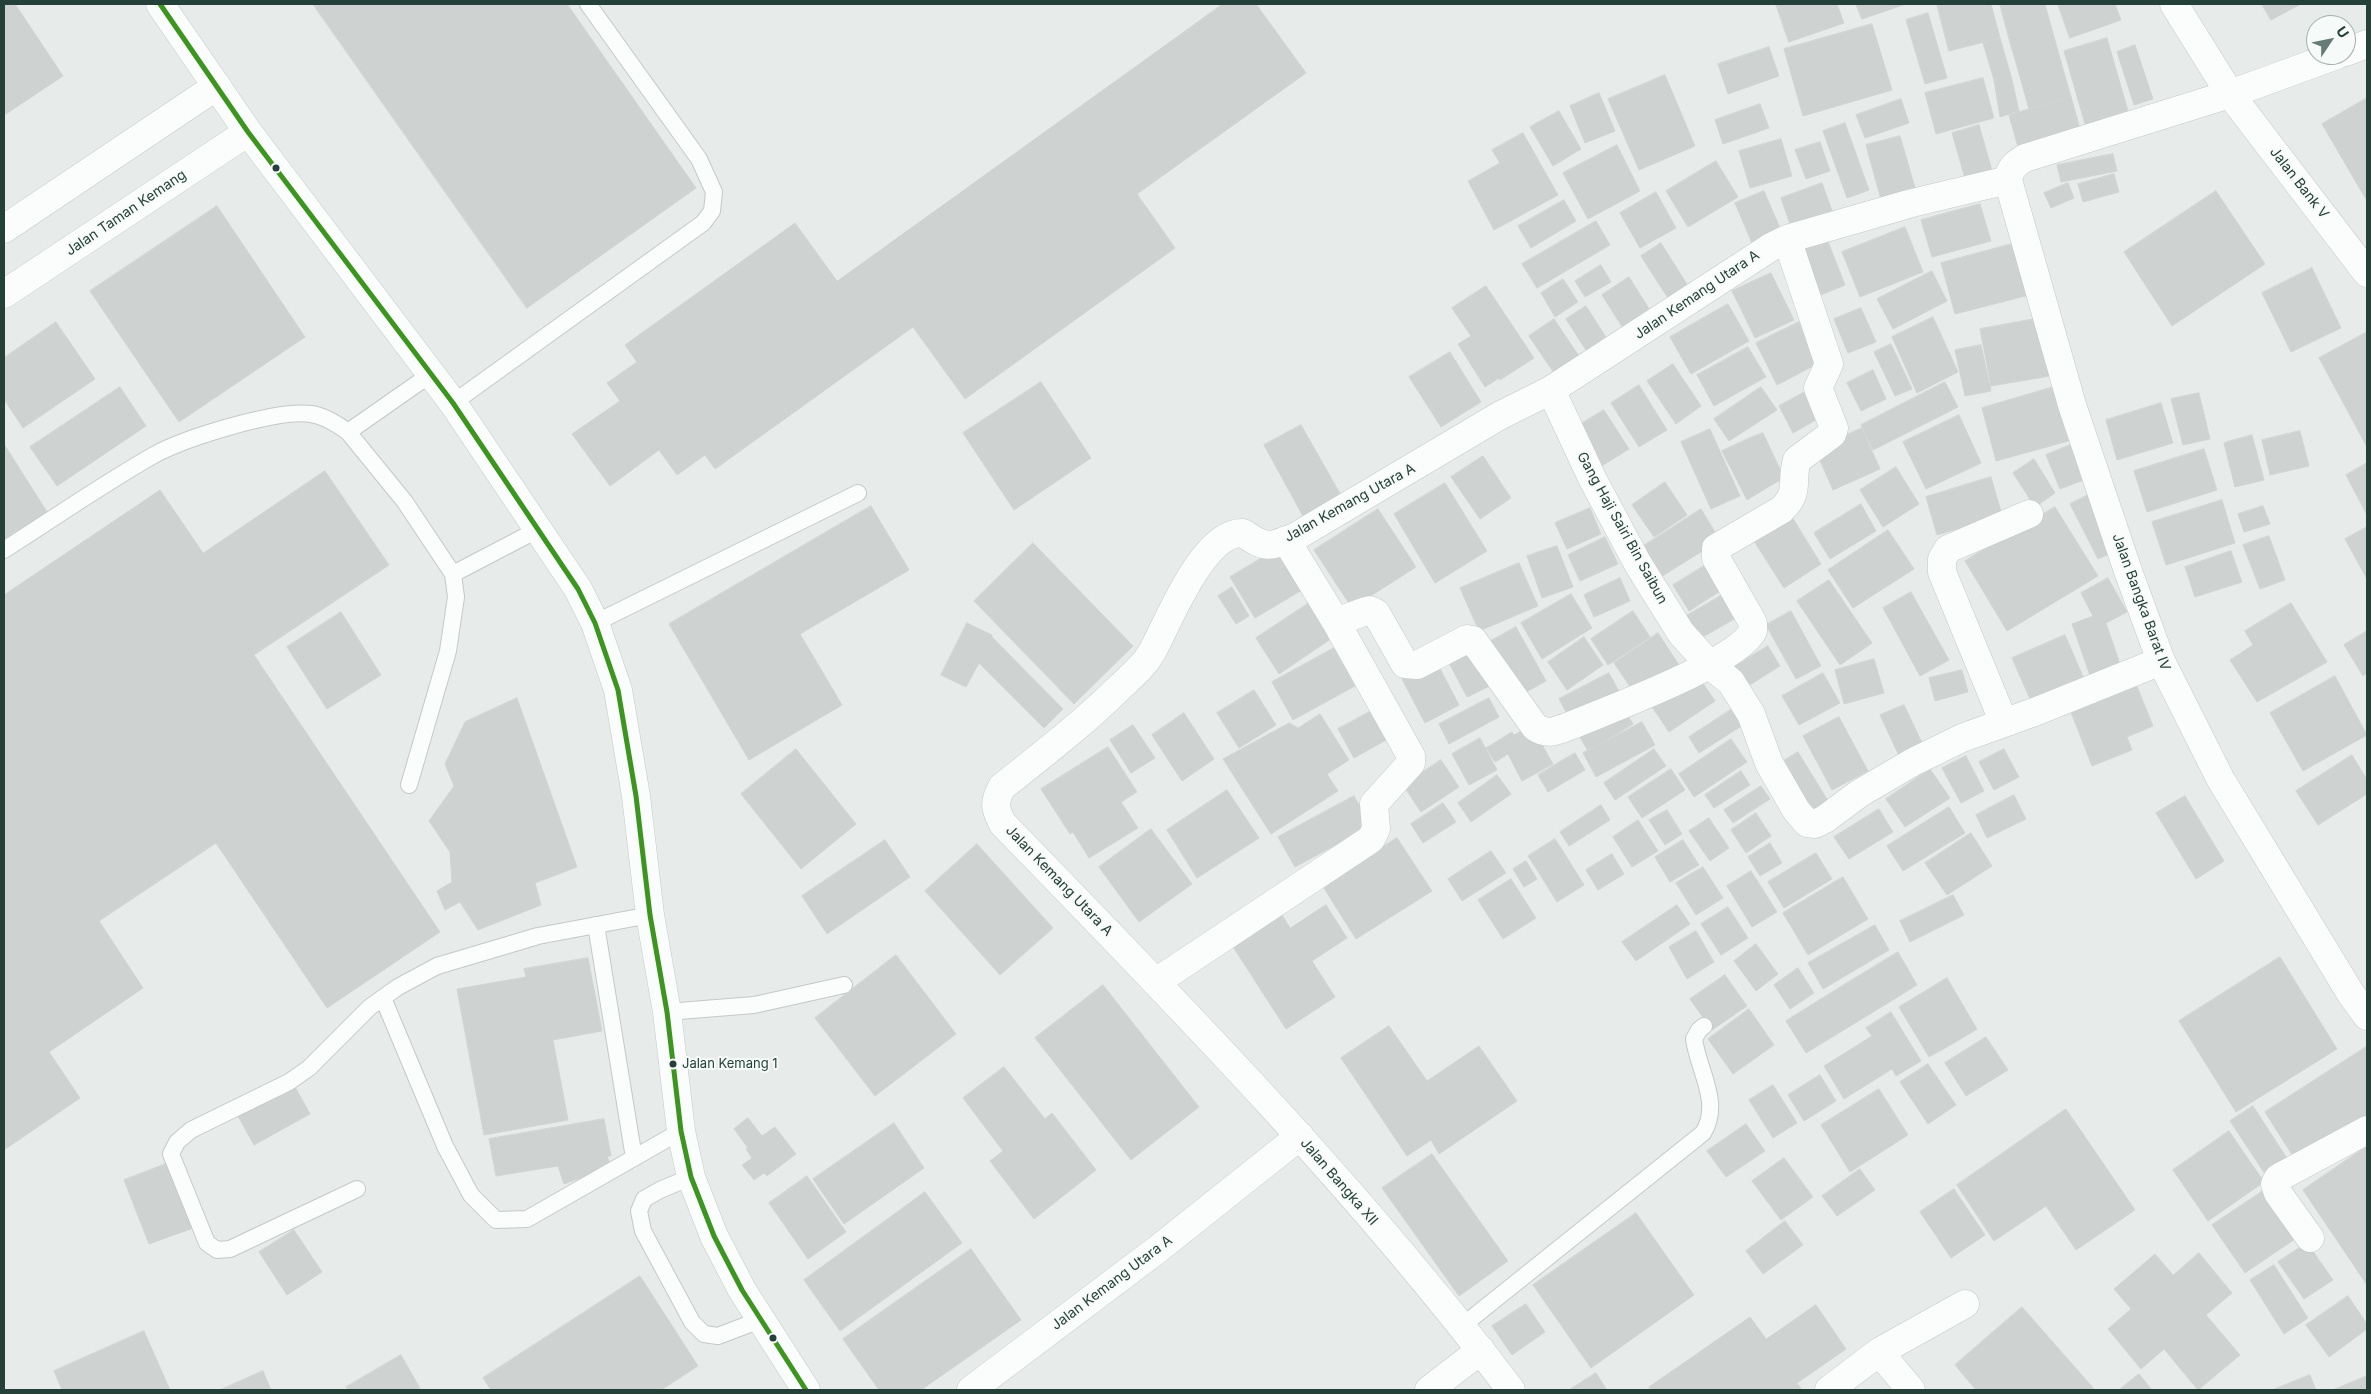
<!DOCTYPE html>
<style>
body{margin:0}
#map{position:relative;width:2371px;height:1394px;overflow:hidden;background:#e7ecea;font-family:Inter,sans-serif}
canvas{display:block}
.frame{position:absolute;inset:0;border:5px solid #244039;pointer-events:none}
.north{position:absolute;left:2306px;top:15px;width:50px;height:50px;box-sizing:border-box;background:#f6faf8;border:1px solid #a2b0ac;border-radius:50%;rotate:56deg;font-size:14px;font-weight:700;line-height:20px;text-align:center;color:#244039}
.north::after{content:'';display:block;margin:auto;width:18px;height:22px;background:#687c77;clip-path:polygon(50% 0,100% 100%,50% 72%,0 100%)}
</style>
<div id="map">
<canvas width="2371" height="1394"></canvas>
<div class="frame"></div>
<div class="north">U</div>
</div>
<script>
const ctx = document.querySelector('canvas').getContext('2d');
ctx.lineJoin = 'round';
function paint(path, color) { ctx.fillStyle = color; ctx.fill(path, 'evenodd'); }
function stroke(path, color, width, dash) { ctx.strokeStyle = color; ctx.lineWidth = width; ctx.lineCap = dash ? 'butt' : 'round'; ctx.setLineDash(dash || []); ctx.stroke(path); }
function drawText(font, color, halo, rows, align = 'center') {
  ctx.font = font + ' Inter,sans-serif'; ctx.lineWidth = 4; ctx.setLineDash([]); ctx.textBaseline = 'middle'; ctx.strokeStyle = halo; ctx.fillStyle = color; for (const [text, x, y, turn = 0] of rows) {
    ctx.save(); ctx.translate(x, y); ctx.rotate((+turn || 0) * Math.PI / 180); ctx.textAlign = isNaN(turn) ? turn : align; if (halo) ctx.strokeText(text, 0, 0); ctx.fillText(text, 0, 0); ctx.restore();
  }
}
const building = new Path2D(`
 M4 4H15L63 76 6 114 4 110Z
 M313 4H567L696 188 527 308Z
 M1223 4H1256L1306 73 1137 194 1175 248 965 399 913 327 715 469 705 455 677 475 659 450 610 486 572 434 620 401 607 383 637 362 625 345 795 223 837 281Z
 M1776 4H1837L1844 23 1789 42Z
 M1856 4H1906L1862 19Z
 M1937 4H1991L2000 38 1949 51Z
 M2000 4H2045L2054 37 2012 49Z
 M2058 4H2115L2121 20 2070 38Z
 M2262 4H2301L2271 20Z
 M1928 13 1947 78 1925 84 1906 20Z
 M1872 24 1892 90 1803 116 1784 49Z
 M2054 37 2071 97 2029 109 2012 49Z
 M2000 38 2011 76 1994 80 1983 43Z
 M2107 38 2128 111 2085 124 2064 51Z
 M2135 45 2153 99 2134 105 2117 52Z
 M1769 47 1779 76 1728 94 1718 64Z
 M1665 75 1695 146 1639 170 1608 99Z
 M2011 76 2019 111 2000 117 1994 80Z
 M1983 78 1994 118 1936 134 1925 93Z
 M1599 93 1615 131 1585 143 1570 106Z
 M2071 97 2083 139 2021 158 2009 115Z
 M2367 98V201L2322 124Z
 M1901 99 1909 123 1865 138 1856 115Z
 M1760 104 1769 128 1723 144 1715 120Z
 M1559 111 1581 149 1553 166 1530 127Z
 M1845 123 1869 190 1847 198 1823 131Z
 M1979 125 1993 174 1966 182 1952 133Z
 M1523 133 1558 195 1494 230 1468 181 1500 163 1492 150Z
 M1900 136 1918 198 1883 207 1866 145Z
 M1781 139 1792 176 1750 188 1739 151Z
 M1820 142 1830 171 1806 179 1795 150Z
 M1617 145 1640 191 1588 219 1563 173Z
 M2113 154 2117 171 2061 182 2057 165Z
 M1716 161 1738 197 1688 227 1666 191Z
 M2114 174 2119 192 2083 202 2078 184Z
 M1822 183 1834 216 1792 230 1781 198Z
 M2068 183 2074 198 2051 208 2044 193Z
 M1764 191 1783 235 1754 248 1735 203Z
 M2216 191 2265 264 2172 326 2124 252Z
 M1656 192 1676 228 1640 248 1620 213Z
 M1564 200 1576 221 1531 248 1518 226Z
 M1980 204 1991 241 1932 257 1921 220Z
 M217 206 305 337 179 422 90 291Z
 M1596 221 1610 245 1537 288 1522 264Z
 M1905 227 1923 272 1860 297 1842 252Z
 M1825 234 1845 285 1816 297 1795 246Z
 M2023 241 2037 293 1955 314 1941 263Z
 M1661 243 1693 294 1673 306 1641 256Z
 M1601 265 1611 282 1585 297 1575 281Z
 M2312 268 2341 328 2291 352 2262 293Z
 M1932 271 1947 301 1893 329 1877 299Z
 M1771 273 1794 320 1755 338 1732 291Z
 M1629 277 1653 315 1626 333 1602 295Z
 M1563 279 1578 302 1555 317 1541 293Z
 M1486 286 1534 358 1500 380 1499 378 1485 387 1458 344 1471 336 1452 308Z
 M1728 304 1749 341 1691 374 1670 337Z
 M1586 306 1611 345 1591 358 1566 319Z
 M1861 308 1876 342 1848 353 1834 319Z
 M1933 317 1958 372 1917 393 1892 337Z
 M2046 317 2056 375 1991 386 1980 329Z
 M1554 319 1581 359 1556 376 1529 336Z
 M56 322 95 379 23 428 4 399V358Z
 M1799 322 1819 363 1777 385 1756 343Z
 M2367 332V447L2319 358Z
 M1891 344 1912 389 1895 396 1874 352Z
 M1981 345 1991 391 1965 396 1955 350Z
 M1748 347 1766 377 1714 406 1697 375Z
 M1450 352 1481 402 1441 427 1409 377Z
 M1673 364 1701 406 1676 424 1647 381Z
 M1873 370 1886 399 1861 411 1847 383Z
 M1041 382 1091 458 1014 510 963 433Z
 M1945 382 1958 407 1873 450 1861 425Z
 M1639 385 1667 430 1639 447 1611 403Z
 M2057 386 2072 440 1996 461 1982 408Z
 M120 387 146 426 57 486 30 447Z
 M1761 387 1777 410 1729 441 1714 419Z
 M1807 391 1821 417 1793 433 1779 406Z
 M2199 393 2210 439 2183 445 2171 399Z
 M2161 403 2173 443 2117 460 2106 420Z
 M1604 410 1629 449 1600 467 1576 427Z
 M1959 415 1981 463 1926 489 1903 442Z
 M1301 425 1342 497 1304 518 1264 445Z
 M1862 428 1880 469 1833 490 1815 449Z
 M1710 429 1740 496 1711 509 1681 442Z
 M2300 431 2309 466 2270 475 2262 440Z
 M1763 433 1784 478 1773 484 1750 438Z
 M2252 435 2264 480 2235 487 2224 443Z
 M1750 438 1773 484 1747 500 1722 451Z
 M2075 443 2089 478 2060 489 2046 455Z
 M4 444 47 512 4 539Z
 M2204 449 2217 490 2147 512 2134 471Z
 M1483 456 1511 498 1480 519 1451 477Z
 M2034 459 2055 493 2035 507 2013 473Z
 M2367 463V515L2346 475Z
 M1896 467 1919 504 1883 527 1860 490Z
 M325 471 389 565 254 655 440 932 327 1008 216 843 99 921 143 988 49 1052 80 1098 4 1150V595L160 490 203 553Z
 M1991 477 2002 515 1937 535 1926 497Z
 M1665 482 1687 515 1654 537 1632 505Z
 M1445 483 1487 551 1435 583 1394 514Z
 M2090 494 2118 550 2098 559 2070 504Z
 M2222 500 2235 543 2166 565 2152 522Z
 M1861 504 1876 531 1830 559 1814 533Z
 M871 506 909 570 800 634 842 705 749 760 669 624Z
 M2263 506 2270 524 2244 532 2238 514Z
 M2055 507 2098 576 2007 631 1965 561Z
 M1590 508 1601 534 1567 549 1555 523Z
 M1378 509 1416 567 1352 608 1314 550Z
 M1701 509 1720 540 1656 580 1637 550Z
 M1792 517 1821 564 1784 588 1754 541Z
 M2367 527V579L2345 539Z
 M1888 530 1914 569 1853 608 1828 570Z
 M2269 536 2285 580 2260 589 2243 545Z
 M1605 537 1618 564 1580 581 1568 555Z
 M1033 543 1133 646 1074 704 974 601Z
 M1282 546 1307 587 1255 618 1230 577Z
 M1557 546 1573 587 1542 598 1527 556Z
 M2231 551 2242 582 2195 597 2185 567Z
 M1519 563 1538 606 1479 631 1460 588Z
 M1709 563 1725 588 1689 611 1673 585Z
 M1620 578 1630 601 1594 617 1584 595Z
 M2108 578 2127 612 2106 623 2123 673 2093 684 2072 624 2093 616 2081 593Z
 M1829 580 1872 643 1840 665 1797 601Z
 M1232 587 1249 616 1236 624 1218 596Z
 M1729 591 1743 614 1694 642 1681 619Z
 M1911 592 1949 660 1920 676 1883 608Z
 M1571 594 1592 628 1542 659 1521 623Z
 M1315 599 1338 634 1279 674 1256 638Z
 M2291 603 2327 662 2257 702 2230 660 2253 645 2245 631Z
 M1633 611 1650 637 1608 665 1591 639Z
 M1791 611 1821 666 1796 679 1766 625Z
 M341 612 381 675 327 709 287 647Z
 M967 623 992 635V637L1063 709 1044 728 979 663 966 687 941 675Z
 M1516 627 1546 681 1519 696 1489 642Z
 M2367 631V673L2363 676 2344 645Z
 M1658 633 1679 665 1635 694 1614 663Z
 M2065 635 2087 686 2034 708 2012 658Z
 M1584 637 1603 665 1567 690 1548 662Z
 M1768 646 1780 666 1745 688 1733 667Z
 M1334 648 1355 686 1293 720 1272 682Z
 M1473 648 1492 685 1467 697 1448 661Z
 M1874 659 1884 693 1844 704 1835 670Z
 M1436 661 1459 705 1425 723 1402 679Z
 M1962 670 1968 692 1935 701 1929 678Z
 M1609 673 1621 695 1571 721 1559 699Z
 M1823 673 1840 703 1799 725 1782 696Z
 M1698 676 1715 701 1669 732 1652 707Z
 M2335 676 2367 735 2303 771 2270 713Z
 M2134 679 2153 726 2127 737 2132 750 2092 766 2069 707Z
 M1254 690 1276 725 1239 748 1217 713Z
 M517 698 577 867 535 883 541 905 478 930 460 902 445 910 437 891 452 882 450 852 429 821 454 786 445 764 465 722Z
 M1489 698 1499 717 1449 744 1439 724Z
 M1904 705 1924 747 1900 758 1880 715Z
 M1622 706 1633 724 1588 751 1577 732Z
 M1732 709 1743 725 1699 753 1689 737Z
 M1373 710 1388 739 1354 758 1338 729Z
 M1184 713 1214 759 1182 781 1152 735Z
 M1320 714 1349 760 1327 774 1338 791 1271 834 1223 759 1289 723 1298 728Z
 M1839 717 1868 771 1832 790 1803 736Z
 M1642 722 1655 745 1596 777 1583 753Z
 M1133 725 1155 758 1131 773 1110 740Z
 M1531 725 1553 764 1522 781 1508 754 1495 762 1486 748 1512 732 1514 735Z
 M1480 738 1497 770 1469 785 1452 754Z
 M1731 739 1747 762 1694 797 1679 774Z
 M1108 747 1137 792 1121 802 1138 828 1089 858 1073 832 1070 834 1041 789Z
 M796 749 856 824 801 869 741 794Z
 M1654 749 1666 766 1615 800 1604 783Z
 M2004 749 2019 777 1994 790 1979 762Z
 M1798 752 1828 801 1806 815 1775 766Z
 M1575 753 1585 770 1548 792 1538 775Z
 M2352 755 2367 780V794L2318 825 2296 791Z
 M1966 756 1984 791 1961 803 1942 768Z
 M1441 760 1459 787 1421 812 1403 785Z
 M1671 769 1685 790 1642 818 1628 797Z
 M1930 769 1950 798 1905 827 1886 799Z
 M1741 771 1750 785 1714 808 1705 795Z
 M1497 775 1511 794 1471 822 1458 803Z
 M1761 786 1770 799 1733 823 1724 810Z
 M1227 790 1259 838 1197 878 1167 830Z
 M2014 795 2026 819 1987 838 1976 815Z
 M1354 796 1371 826 1295 867 1278 837Z
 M2185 796 2224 861 2196 879 2156 813Z
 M1443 803 1456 822 1423 843 1411 824Z
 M1601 805 1610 820 1569 846 1560 832Z
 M1949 807 1965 833 1903 871 1887 846Z
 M1879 809 1893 832 1849 859 1834 837Z
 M1667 810 1682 834 1665 845 1649 820Z
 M1756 813 1771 836 1746 853 1731 830Z
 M1709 818 1729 848 1710 861 1689 831Z
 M1638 820 1658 851 1632 867 1613 837Z
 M1151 829 1192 884 1139 922 1099 867Z
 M1971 833 1992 866 1947 895 1925 863Z
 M1397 838 1432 891 1356 939 1322 885Z
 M1555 839 1566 856 1539 873 1528 856Z
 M885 840 910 877 827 934 802 896Z
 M1683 840 1699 865 1670 882 1655 857Z
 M1770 843 1782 863 1760 876 1748 857Z
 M977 844 1053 928 1000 975 925 891Z
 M1491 851 1506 873 1462 901 1448 879Z
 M1816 853 1832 879 1784 908 1768 882Z
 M1612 854 1624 874 1598 890 1586 870Z
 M1566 856 1584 885 1557 902 1539 873Z
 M1526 861 1537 879 1524 887 1513 869Z
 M1703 867 1723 898 1696 915 1676 883Z
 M1751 871 1777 912 1752 927 1727 886Z
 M1843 877 1868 919 1808 955 1783 913Z
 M1511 879 1536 918 1503 939 1478 900Z
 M1953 895 1964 915 1910 942 1900 921Z
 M1326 905 1347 938 1312 961 1335 997 1286 1029 1230 942 1279 910 1290 928Z
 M1677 905 1690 924 1636 961 1622 942Z
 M1728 907 1748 938 1721 955 1701 924Z
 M1875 925 1889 950 1823 989 1808 963Z
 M1696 931 1714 962 1687 979 1669 947Z
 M1756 944 1778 974 1756 991 1734 961Z
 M1898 952 1917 985 1865 1017 1844 985Z
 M896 955 956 1034 875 1096 815 1018Z
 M2280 957 2337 1049 2236 1112 2179 1021Z
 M588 958 602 1031 553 1040 568 1120 484 1135 457 989 526 977 524 969Z
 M1798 968 1814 993 1790 1009 1774 985Z
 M1725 975 1747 1006 1712 1030 1690 999Z
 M1947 978 1977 1029 1954 1043 1924 992Z
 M1103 985 1199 1107 1131 1160 1035 1038Z
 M1844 985 1865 1017 1806 1053 1786 1021Z
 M1924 992 1954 1043 1929 1057 1899 1007Z
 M1749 1009 1774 1045 1733 1074 1708 1039Z
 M1891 1012 1921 1061 1896 1076 1892 1069 1844 1099 1824 1066 1872 1036 1866 1028Z
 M1389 1026 1427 1081 1479 1046 1517 1101 1439 1154 1431 1140 1407 1156 1341 1058Z
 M1986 1037 2008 1070 1966 1096 1945 1063Z
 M2366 1047 2367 1120 2298 1164 2265 1112Z
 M1928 1064 1956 1105 1928 1124 1900 1082Z
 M1004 1067 1045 1119 1052 1113 1096 1170 1034 1219 990 1161 1003 1151 963 1098Z
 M1820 1075 1836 1101 1804 1121 1788 1095Z
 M294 1085 310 1114 254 1145 238 1116Z
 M1773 1085 1797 1123 1773 1138 1749 1100Z
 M1879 1089 1908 1135 1850 1172 1821 1125Z
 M2253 1106 2292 1166 2269 1180 2230 1121Z
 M2066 1109 2135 1210 2076 1250 2046 1206 1994 1241 1957 1185Z
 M748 1118 762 1136 775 1127 796 1154 767 1176 764 1173 754 1180 742 1165 752 1158 746 1149 748 1148 734 1129Z
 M604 1119 611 1156H607L611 1167 564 1184 558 1166 496 1176 489 1139Z
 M894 1123 924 1168 844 1224 813 1179Z
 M1746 1124 1765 1151 1726 1177 1707 1151Z
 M2229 1131 2264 1182 2208 1221 2173 1170Z
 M2367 1146V1285L2303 1190Z
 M1432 1154 1508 1261 1459 1296 1382 1188Z
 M1784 1158 1813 1197 1781 1220 1752 1181Z
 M171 1162 196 1227 149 1244 124 1180Z
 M1860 1169 1875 1190 1837 1216 1822 1196Z
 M807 1176 846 1232 808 1259 769 1203Z
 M1954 1189 1985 1235 1951 1258 1920 1212Z
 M2266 1189 2298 1237 2245 1273 2212 1225Z
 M925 1192 962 1243 840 1331 804 1280Z
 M1636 1213 1694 1295 1591 1368 1533 1285Z
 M1785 1221 1803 1245 1763 1274 1746 1251Z
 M294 1230 322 1272 287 1295 259 1252Z
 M2307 1243 2333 1280 2304 1299 2278 1262Z
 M971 1249 1021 1320 921 1390H879L843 1339Z
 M2199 1253 2232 1293 2206 1315 2240 1355 2198 1390 2164 1349 2141 1369 2108 1329 2131 1309 2114 1289 2155 1254 2173 1275Z
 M2274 1265 2308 1318 2284 1334 2250 1280Z
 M640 1276 698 1366 661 1390H491L483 1378Z
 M2348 1296 2367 1324V1329L2329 1357 2306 1325Z
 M1526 1304 1545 1332 1512 1355 1492 1326Z
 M1816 1305 1846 1349 1797 1383 1802 1390H1651L1649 1387 1750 1317 1766 1339Z
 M2022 1307 2095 1390H1976L1955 1365Z
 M144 1331 170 1390H62L54 1371Z
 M401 1355 421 1390H348L346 1387Z
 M263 1371 271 1390H220Z
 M1596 1373 1607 1390H1569Z
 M2139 1374 2152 1390H2119Z
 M2310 1375 2316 1390H2272Z
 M2367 1376V1390H2333Z`);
paint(building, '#ced3d1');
stroke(building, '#d0d5d3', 1);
const lane = new Path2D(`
 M453 403 703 223 712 211 714 192 699 159 588 4
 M348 432 431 374
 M4 550C54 518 103 484 154 455 185 438 277 409 311 414 325 416 337 424 348 432L405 502 453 574 456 597 448 651 409 785
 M453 574 539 529
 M595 623 858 493
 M596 925 634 1158
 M383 998 445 1146 471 1195 496 1220 527 1219 681 1131
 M667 1012 754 1005 844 985
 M691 1177 660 1190 644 1199 639 1211 643 1231 692 1322 704 1334 718 1336 760 1320
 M357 1189 230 1249 217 1250 207 1243 171 1154 177 1142 191 1130 289 1082 309 1068 370 1007 398 987 437 966 538 936 650 915
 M1462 1326 1703 1133C1722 1103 1698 1070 1694 1039L1699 1030 1704 1026`);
const street = new Path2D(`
 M2174 4 2230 94 2367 273
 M2346 52 2367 44
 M2337 55 2230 94 2025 158C2015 164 2010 168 2008 180L2072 405 2128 571 2161 661 2221 780 2351 994 2367 1016
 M4 229 217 86
 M4 294 248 132
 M1551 390 1593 480 1638 564 1681 633 1710 665 1731 682 1751 714 1769 763 1796 810 1807 823 1815 824 1825 819 1860 793 1913 762 1962 738 2037 711 2161 661
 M1286 540 1336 622 1366 611 1370 610 1376 613 1405 664 1417 665 1467 639 1473 640 1535 727C1548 736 1559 730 1572 725 1610 709 1736 663 1753 631V623L1716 558V548L1781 510C1801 492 1790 482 1797 460L1832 434 1834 428 1818 388 1829 364 1787 239
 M2004 723 1942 572V559L1948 549 2029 514
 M1156 982 1371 839 1376 829 1374 804 1411 763V756L1336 622
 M2310 1238 2278 1193 2275 1184 2278 1178 2367 1130
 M1879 1352 1911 1390
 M971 1390 1158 1249 1300 1136
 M1429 1390 1481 1350
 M1511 1390C1358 1188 1180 1006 1003 824 995 809 993 803 1002 787 1042 755 1084 723 1121 686 1132 676 1144 666 1152 652 1168 623 1203 531 1243 533 1266 549 1269 547 1295 537L1499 416 1551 390 1771 247 1787 239 1912 203 2008 180
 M1829 1390 1879 1352 1965 1304`);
const secondary = new Path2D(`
 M160 4 248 132 453 403 578 589 595 623 618 690 636 796 650 915 667 1012 681 1131 691 1177 714 1236 742 1290 806 1390`);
stroke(lane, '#c4c9c7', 18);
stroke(street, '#c4c9c7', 29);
stroke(secondary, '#c2cac7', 29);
stroke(lane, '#fbfcfc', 16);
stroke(street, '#fbfcfc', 28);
stroke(secondary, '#fbfcfc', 28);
stroke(new Path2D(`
 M160 4 248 132 453 403 578 589 595 623 618 690 636 796 650 915 667 1012 681 1131 691 1177 714 1236 742 1290 806 1390`), '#3b951e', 5);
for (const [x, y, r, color] of [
 [276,168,4.5,"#244039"],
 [673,1064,4.5,"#244039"],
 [773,1338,4.5,"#244039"]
]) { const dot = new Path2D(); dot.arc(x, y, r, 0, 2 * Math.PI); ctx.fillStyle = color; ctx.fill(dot); stroke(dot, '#f6faf8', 2); }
drawText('13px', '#244039', '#f6faf8', [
 ["Jalan Kemang 1",682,1064]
], 'left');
drawText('14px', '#244039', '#f6faf8', [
 ["Jalan Bank V",2299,183,52],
 ["Jalan Taman Kemang",126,213,-34],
 ["Jalan Kemang Utara A",1697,295,-34],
 ["Jalan Kemang Utara A",1350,503,-29],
 ["Gang Haji Sairi Bin Saibun",1622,528,61],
 ["Jalan Bangka Barat IV",2141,602,70],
 ["Jalan Kemang Utara A",1059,881,46],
 ["Jalan Bangka XII",1339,1182,49],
 ["Jalan Kemang Utara A",1112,1283,-37]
]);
</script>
